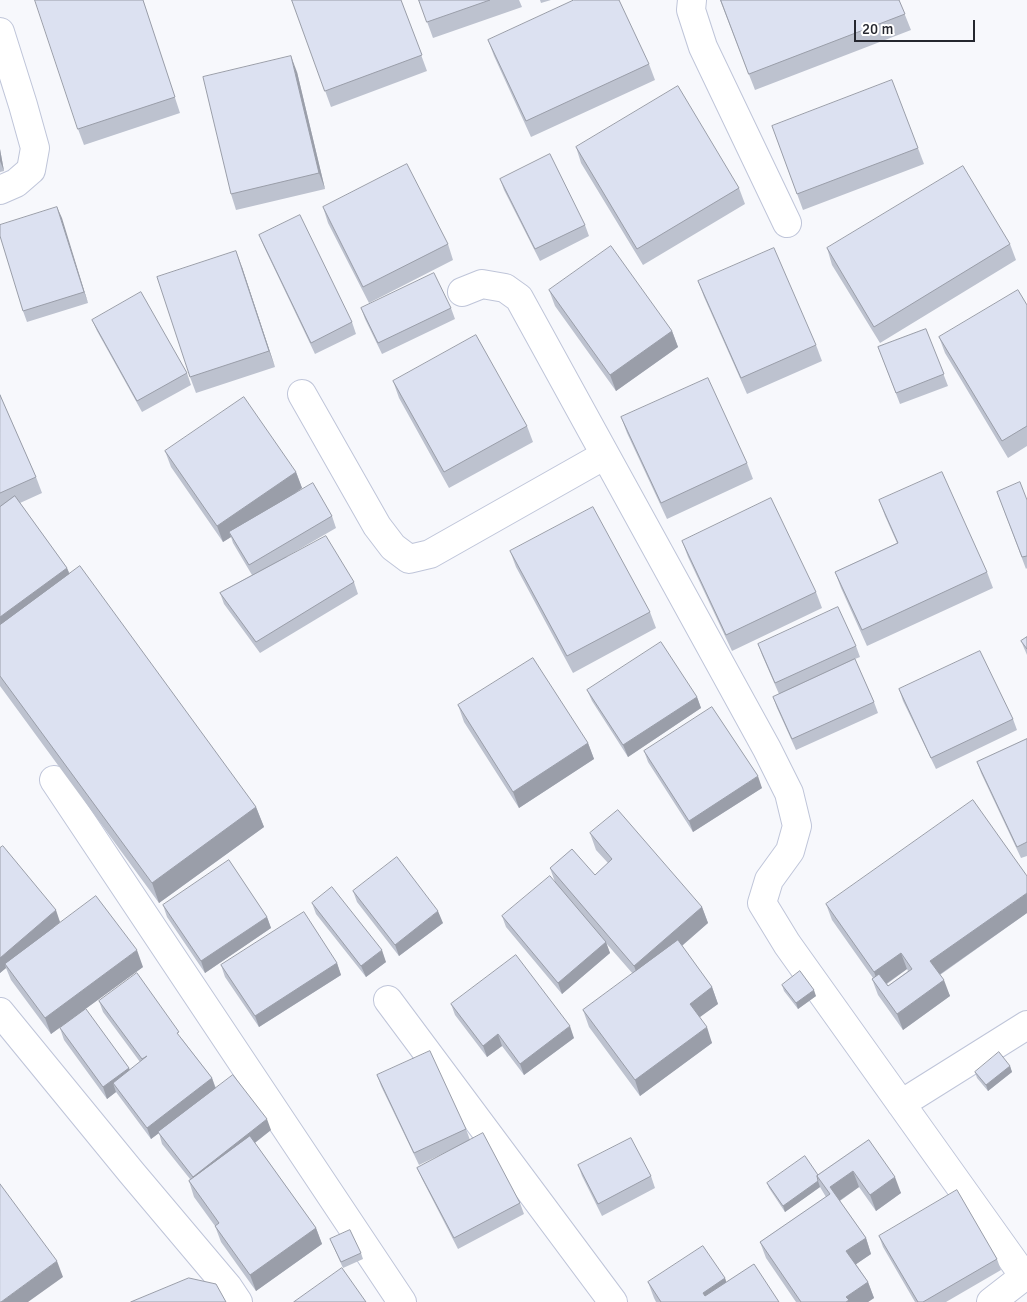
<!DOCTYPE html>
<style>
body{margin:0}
#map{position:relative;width:1027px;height:1302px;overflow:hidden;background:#f7f8fc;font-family:Signika,sans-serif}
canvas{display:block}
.scale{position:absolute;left:854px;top:20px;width:121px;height:22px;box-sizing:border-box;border:2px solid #25272f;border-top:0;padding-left:6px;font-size:15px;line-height:18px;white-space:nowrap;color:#25272f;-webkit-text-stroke:4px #fff;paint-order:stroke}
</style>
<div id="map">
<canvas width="1027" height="1302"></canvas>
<div class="scale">20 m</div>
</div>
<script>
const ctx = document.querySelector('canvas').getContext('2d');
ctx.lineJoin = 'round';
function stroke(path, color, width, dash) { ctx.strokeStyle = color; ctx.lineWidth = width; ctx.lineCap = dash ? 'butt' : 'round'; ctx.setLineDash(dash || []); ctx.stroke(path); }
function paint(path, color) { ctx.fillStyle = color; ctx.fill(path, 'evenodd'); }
const street = new Path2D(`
 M692 0 691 10 703 47 787 223
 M0 32 23 105 35 148 31 170 16 183 0 190
 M462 292 482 284 505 288 519 298 767 749 789 793 797 826 790 851 769 880 762 903 787 944 1024 1276
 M302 394 377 526 393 547 409 559 430 554 605 455
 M54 780 402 1302
 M388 1000 613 1302
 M0 1012 131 1172 228 1287 238 1302
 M901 1104 1027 1025
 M991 1302 1027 1274`);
stroke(street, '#bfc5d9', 30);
stroke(street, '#fff', 28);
paint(new Path2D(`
 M143 0 180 113 84 145 78 129Z
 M292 0H401L427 71 331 107Z
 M419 0H519L522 7 433 38Z
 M540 0H551L541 3Z
 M720 0H899L911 30 755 90Z
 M488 40 649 64 655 80 531 137 494 56Z
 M297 72 325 189 236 210 231 194Z
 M772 126 918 148 924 164 803 210Z
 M576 147 739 188 745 204 643 265 581 163Z
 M0 149 4 171 0 172Z
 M500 179 585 225 589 236 540 261 504 190Z
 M57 207 88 303 27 322 23 311Z
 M323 207 448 244 453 260 369 303 328 223Z
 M259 235 352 322 356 334 315 354 264 247Z
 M1010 244 1016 260 880 343 832 265 827 248Z
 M242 267 275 367 196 393 190 377Z
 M698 281 816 345 822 361 747 394 704 297Z
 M549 290 672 331 678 347 616 391 555 306Z
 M1027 305V446L1008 458 945 353 939 337Z
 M361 308H451L455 319 382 354 365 319Z
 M92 320 187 373 191 385 142 412 97 331Z
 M926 329 948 386 900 404 878 347Z
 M393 381 527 426 533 442 449 488 399 398Z
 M0 395 36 477 42 493 20 503 67 568 70 574 256 807 264 827 159 903 0 686Z
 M621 417 747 463 753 479 667 519 627 433Z
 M165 451 296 472 302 488 296 493 332 516 336 528 286 557 354 582 358 594 260 653 224 604 220 593 252 575 233 543 231 537 223 542 171 467Z
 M997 492 1027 500V568L1026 569Z
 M879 500 987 572 993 588 867 646 841 588 835 572 897 543 885 516Z
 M682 541 816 592 822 608 732 651 688 557Z
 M510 551 650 612 656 628 573 673 516 567Z
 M1027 637V655L1021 641Z
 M758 644 856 646 860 657 855 659 874 702 878 713 796 750 777 708 773 697 779 694 762 655Z
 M899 689 1013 719 1017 730 936 769 903 701Z
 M587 690 697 697 701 708 628 757 592 701Z
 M458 705 588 743 594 759 519 808 464 722Z
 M1027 739V856L1021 858 981 773 977 762Z
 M644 751 762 788 693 832 648 762Z
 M590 833 702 907 708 923 682 946 712 987 718 1004 699 1017 712 1043 640 1096 589 1027 583 1010 633 974 606 943 610 953 562 994 506 927 502 916 555 882 550 868 595 875 608 863 596 850Z
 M0 848 60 922 53 928 143 967 51 1034 11 980 6 968 0 973Z
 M353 891 443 923 399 956 357 902Z
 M312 903 386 962 366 977 316 914Z
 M826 904 1027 913 940 975 950 996 903 1030 878 995 872 979 873 978 832 920ZM907 969 908 971 888 986 887 984Z
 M163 905 267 917 271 928 205 973 167 917Z
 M337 963 341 975 259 1027 225 977 221 965Z
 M782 985 816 996 798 1009 784 991Z
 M99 1001 182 1039 212 1078 216 1088 271 1130 255 1143 316 1228 322 1244 256 1291 221 1242 215 1226 194 1197 189 1181 190 1179 162 1144 159 1133 151 1139 116 1092 107 1099 64 1040 60 1028 129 1068 130 1070 140 1062 103 1012Z
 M451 1004 574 1038 524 1075 502 1046 487 1057 455 1015Z
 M1010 1066 1012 1072 988 1091 977 1078 975 1072Z
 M377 1075 466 1129 470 1140 520 1203 524 1214 458 1249 422 1179 417 1168 463 1144 419 1165 381 1086Z
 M869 1140 901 1193 876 1211 859 1187 840 1201 866 1238 871 1254 856 1264 868 1282 874 1298 868 1302H796L766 1258 760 1242 826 1197 820 1187 785 1212 769 1188 767 1183 818 1175Z
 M578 1165 651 1176 655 1188 602 1216 582 1176Z
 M879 1236 997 1259 1001 1270 946 1302H915L883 1247Z
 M330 1239 361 1253 363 1259 343 1268Z
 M725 1278 726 1282 779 1302H656L654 1298 648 1282Z`), '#bdc2cf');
paint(new Path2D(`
 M291 56 297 72 325 189 319 173Z
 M0 149 4 171 0 161Z
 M57 207 62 218 88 303 84 292Z
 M236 251 242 267 275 367 269 351Z
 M672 331 678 347 616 391 610 375Z
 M296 472 302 488 232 536 229 532 231 537 223 542 217 526Z
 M67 568 73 584 0 625V617Z
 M697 697 701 708 628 757 623 745Z
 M588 743 594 759 519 808 513 792Z
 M758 776 762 788 693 832 689 821Z
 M256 807 264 827 159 903 152 883Z
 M1027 893V913L936 977 930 961Z
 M702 907 708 923 640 982 634 966Z
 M56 910 60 922 7 967 5 964 6 968 0 973V958Z
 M438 911 443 923 399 956 395 945Z
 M267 917 271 928 205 973 201 961Z
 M606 942 610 953 562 994 558 983Z
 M137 950 143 967 51 1034 45 1018Z
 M382 950 386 962 366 977 361 966Z
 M901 953 907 969 880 988 874 972Z
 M337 963 341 975 259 1027 255 1016Z
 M944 980 950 996 903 1030 897 1014Z
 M712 987 718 1004 696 1020 690 1004Z
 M814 990 816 996 798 1009 796 1003Z
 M570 1026 574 1038 524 1075 520 1064Z
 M707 1027 712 1043 640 1096 635 1080Z
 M498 1034 502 1046 487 1057 483 1046Z
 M1010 1066 1012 1072 988 1091 986 1085Z
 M129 1068 133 1079 113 1083 116 1092 107 1099 103 1087Z
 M212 1078 216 1090 151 1139 147 1128Z
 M267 1119 271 1130 197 1188 193 1177Z
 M853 1171 859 1187 836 1203 830 1187Z
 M895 1177 901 1193 876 1211 870 1195Z
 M818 1181 820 1187 785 1212 783 1206Z
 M316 1228 322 1244 256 1291 250 1275Z
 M866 1238 871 1254 852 1267 846 1251Z
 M57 1261 63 1277 28 1302H1Z
 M725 1278 730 1294 706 1302 703 1293Z
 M868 1282 874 1298 868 1302H846V1297Z`), '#9a9ea9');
const building = new Path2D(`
 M35 0H143L175 97 78 129Z
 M292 0H401L422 55 325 91Z
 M419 0H490L427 22Z
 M574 0H619L649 64 526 121 488 40Z
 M721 0H899L905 14 749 74Z
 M291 56 319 173 231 194 203 77Z
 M892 80 918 148 797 194 772 126Z
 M678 86 739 188 637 249 576 147Z
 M550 154 585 225 535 249 500 179Z
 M407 164 448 244 363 287 323 207Z
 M963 166 1010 244 874 327 827 248Z
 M57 207 84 292 23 311 0 236V225Z
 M300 215 352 322 311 343 259 235Z
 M611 246 672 331 610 375 549 290Z
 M774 248 816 345 741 378 698 281Z
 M236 251 269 351 190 377 157 277Z
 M434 273 451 308 378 343 361 308Z
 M1018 290 1027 305V426L1002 441 939 337Z
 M141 292 187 373 137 401 92 320Z
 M926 329 944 374 896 393 878 347Z
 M476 335 527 426 444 472 393 381Z
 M708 378 747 463 661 503 621 417Z
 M0 395 36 477 0 493Z
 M244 397 296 472 217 526 165 451Z
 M942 472 987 572 862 630 835 572 898 543 879 500Z
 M1020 482 1027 500V556L1022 557 997 492Z
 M313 483 332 516 249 565 229 532Z
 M15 496 67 568 0 617V507Z
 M771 498 816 592 726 635 682 541Z
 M593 507 650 612 567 656 510 551Z
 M326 536 354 582 256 642 220 593Z
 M80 566 256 807 152 883 0 676V625Z
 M838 607 856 646 775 683 758 644Z
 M1027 637V649L1021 641Z
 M661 642 697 697 623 745 587 690Z
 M980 651 1013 719 931 758 899 689Z
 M533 658 588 743 513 792 458 705Z
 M855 659 874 702 792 739 773 697Z
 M712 707 758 776 689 821 644 751Z
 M1027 739V842L1017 847 977 762Z
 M973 800 1027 876V893L930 961 944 980 897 1014 872 979 879 974 888 986 912 969 901 953 874 972 826 904Z
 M618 810 702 907 634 966 550 868 572 849 595 875 612 859 590 833Z
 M3 846 56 910 0 958V848Z
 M397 857 438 911 395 945 353 891Z
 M229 860 267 917 201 961 163 905Z
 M550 876 606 942 558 983 502 916Z
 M332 887 382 950 361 966 312 903Z
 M96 896 137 950 45 1018 5 964Z
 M304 912 337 963 255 1016 221 965Z
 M678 940 712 987 690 1004 707 1027 635 1080 583 1010Z
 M516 955 570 1026 520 1064 498 1034 483 1046 451 1004Z
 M800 971 814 990 796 1003 782 985Z
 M137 973 179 1032 177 1033 212 1078 147 1128 113 1083 147 1056 142 1059 99 1001Z
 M86 1009 129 1068 103 1087 60 1028Z
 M430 1051 466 1129 414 1153 377 1075Z
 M999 1052 1010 1066 986 1085 975 1072Z
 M233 1075 267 1119 193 1177 158 1132Z
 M483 1133 520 1203 454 1238 417 1168Z
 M250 1136 316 1228 250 1275 215 1226 219 1223 189 1181Z
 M631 1138 651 1176 598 1204 578 1165Z
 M869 1140 895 1177 870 1195 853 1171 830 1187 866 1238 846 1251 868 1282 846 1297 849 1300 846 1302H801L760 1242 830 1194 817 1176Z
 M805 1156 818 1175 817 1176 818 1181 783 1206 767 1183Z
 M0 1184 57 1261 1 1302H0Z
 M957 1190 997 1259 923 1302H918L879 1236Z
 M350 1230 361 1253 341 1262 330 1239Z
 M703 1246 725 1278 703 1293 705 1296 754 1264 779 1302H661L648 1282Z
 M342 1268 366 1302H294Z
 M189 1278 216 1284 226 1302H131Z`);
paint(building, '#dce1f1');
stroke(building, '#9a9ea9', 1);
</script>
